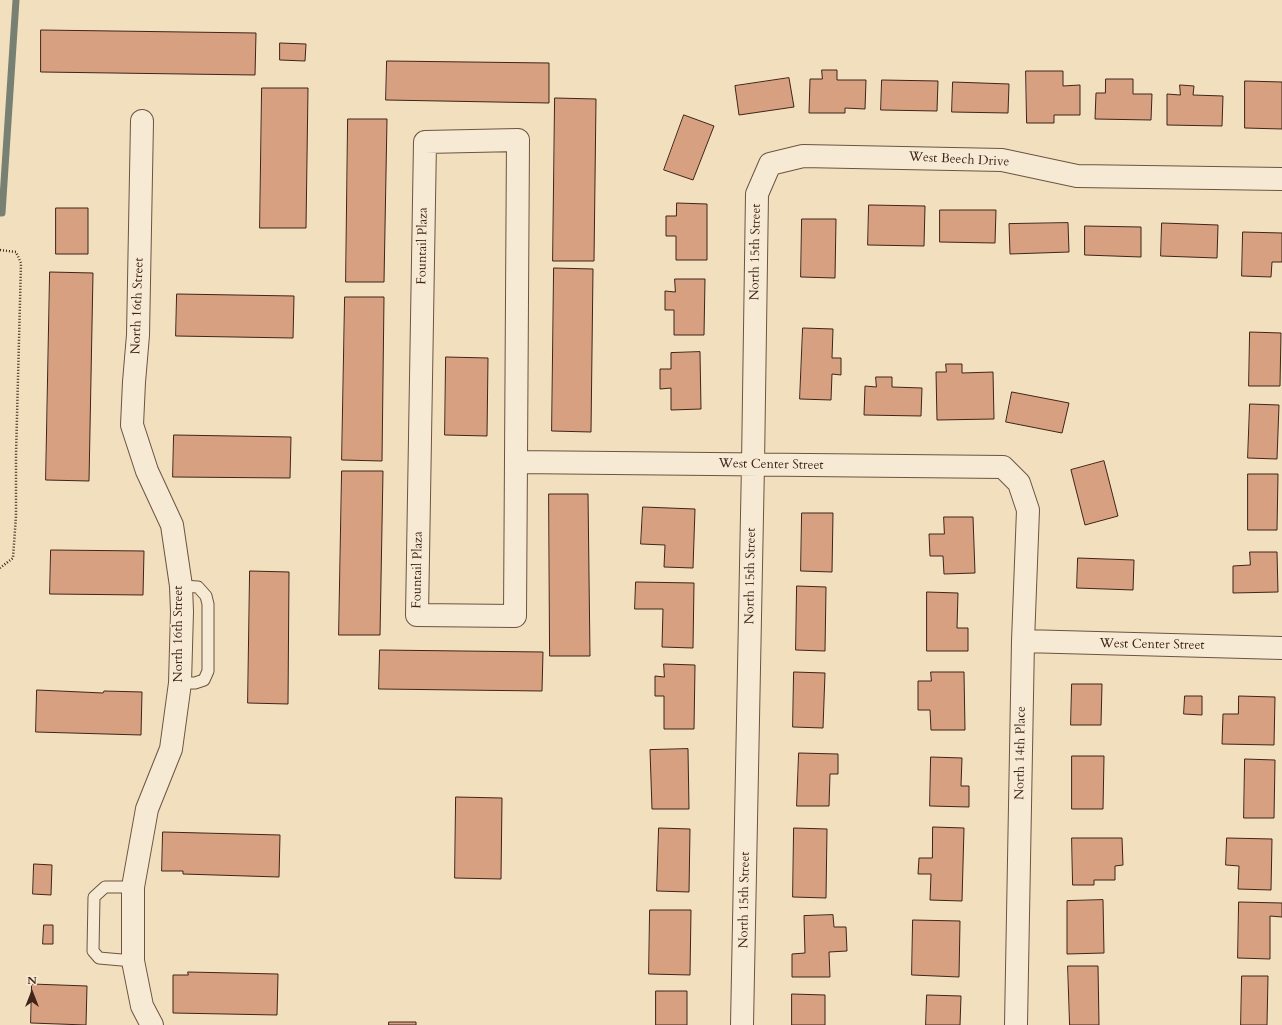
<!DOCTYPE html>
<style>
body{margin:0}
#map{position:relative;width:1282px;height:1025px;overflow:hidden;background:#f1dfbe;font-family:Cardo,serif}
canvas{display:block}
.north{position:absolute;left:12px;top:973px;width:40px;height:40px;-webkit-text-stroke:3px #f6ead5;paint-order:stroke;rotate:0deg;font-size:11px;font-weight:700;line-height:16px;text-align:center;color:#412419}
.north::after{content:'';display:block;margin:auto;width:14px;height:18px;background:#412419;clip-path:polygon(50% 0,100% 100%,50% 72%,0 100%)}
</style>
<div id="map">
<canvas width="1282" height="1025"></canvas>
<div class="north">N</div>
</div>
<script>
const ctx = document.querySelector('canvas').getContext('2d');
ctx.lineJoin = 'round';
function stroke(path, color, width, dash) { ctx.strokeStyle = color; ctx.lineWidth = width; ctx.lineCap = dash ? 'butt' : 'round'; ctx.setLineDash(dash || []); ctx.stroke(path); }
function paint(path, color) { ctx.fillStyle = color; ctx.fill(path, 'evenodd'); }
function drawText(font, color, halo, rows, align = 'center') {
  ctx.font = font + ' Cardo,serif'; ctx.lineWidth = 3; ctx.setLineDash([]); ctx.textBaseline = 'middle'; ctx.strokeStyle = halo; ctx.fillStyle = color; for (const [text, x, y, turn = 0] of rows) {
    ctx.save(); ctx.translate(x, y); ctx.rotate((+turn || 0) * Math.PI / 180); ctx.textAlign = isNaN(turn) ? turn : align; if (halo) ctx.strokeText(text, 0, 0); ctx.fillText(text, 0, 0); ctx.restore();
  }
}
stroke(new Path2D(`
 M0 213H2L16 0`), '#778073', 7);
const building = new Path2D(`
 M41 30 256 33 255 75 41 72Z
 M280 43 306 44 305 61 280 60Z
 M387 61 549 63V103L386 100Z
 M822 70H837V80H866L865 109 845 108V113H809L810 79H822Z
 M1026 71H1063V86L1080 85V115H1054V123H1027Z
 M789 78 794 107 739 115 735 86Z
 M1106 79H1133V94H1152L1151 120 1095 119 1096 93H1105Z
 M882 80 938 81 937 111 881 110Z
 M1245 81 1282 82V129L1245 128Z
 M953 82 1009 84 1008 113 952 112Z
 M1180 85 1194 86 1193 95 1223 96 1222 126 1167 125V94L1180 95Z
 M262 88H308L306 228H260Z
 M555 98 596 99 594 261H553Z
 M684 115 714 126 693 180 664 170Z
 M348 119H387L384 282H346Z
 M677 203 707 204V260H676V236H666V216H676Z
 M869 205 925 206 924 246 868 245Z
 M56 208H88V254H56Z
 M940 210H996L995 243 940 242Z
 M802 219H836L835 278 801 277Z
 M1068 223 1069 252 1010 254 1009 224Z
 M1162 223 1218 225 1217 258 1161 256Z
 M1085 226 1141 227V257L1085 255Z
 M1243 232 1282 233V262H1272L1271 277 1242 276Z
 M554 268 593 269 591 432 552 431Z
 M50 272 93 273 89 481 46 480Z
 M675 279H705L704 335H674V310H665V291L675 292Z
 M177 294 294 296 293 338 176 336Z
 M345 297H384L382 461 342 460Z
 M803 328 833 329 832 358H841V375L832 374 831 400 800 399Z
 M1250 332 1281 333 1280 386H1249Z
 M700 352 701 409 671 410V388L660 389V369H671V353Z
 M446 357 488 358 487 436 445 435Z
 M946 364H962V373L993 372 994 419 937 420 936 372H946Z
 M876 377H892V387L922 388 921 416 864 415 865 386 876 387Z
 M1012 392 1069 403 1062 433 1006 422Z
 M1250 404 1279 405 1277 459 1248 458Z
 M174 435 291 437 290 478 173 477Z
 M1104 461 1118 516 1085 525 1071 470Z
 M342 471H383L380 635H339Z
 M1248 474H1278L1277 530H1248Z
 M549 494H588L590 656H550Z
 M643 507 695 509 693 568 664 567 665 545 641 544Z
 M802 513H833L832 572 801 571Z
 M944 517H973L975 573 944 574 943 556H930L929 534H944Z
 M51 550 144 551 143 595 50 594Z
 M1250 552H1277L1278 592 1233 593V566L1250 565Z
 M1078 558 1134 560 1133 590 1077 588Z
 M250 571 289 572 288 704 248 703Z
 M636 582 694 583 693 648 662 647 663 609H635Z
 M797 586 826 587 825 651 796 650Z
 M927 592 958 593 957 628H968V651H927Z
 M380 650 543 652 542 691 379 689Z
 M664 664 695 665 694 729H664V696H655V676L664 677Z
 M794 672 825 673 823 728 793 727Z
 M931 672H964L965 730H931L930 710H918V681H931Z
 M1072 684H1102L1101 725H1071Z
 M37 690 103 693 104 691 142 692 141 735 36 732Z
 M1185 696H1202V715L1184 714Z
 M1239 696 1275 697 1274 745 1222 744 1223 714H1238Z
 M688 749 689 809H652L650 750Z
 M799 753 838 754V774H830L829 806H797Z
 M1072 756H1104L1103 809H1072Z
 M931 757 962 758 961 786H969V807L930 806Z
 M1245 759 1275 760 1274 818H1244Z
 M456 797 502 798 501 879 455 878Z
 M933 827 964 828 962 901 930 900 931 874H918L919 858H932Z
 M659 828 690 829 689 892 657 891Z
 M794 828 827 829 826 898 793 897Z
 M163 832 280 835 279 877 183 874V871H162Z
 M1072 838H1122L1123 865 1115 866V880H1094V885H1073Z
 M1227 838 1272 839 1271 890 1238 889 1239 866 1226 865Z
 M34 864 52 865 51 895 33 894Z
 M1103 900 1104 953 1067 954V901Z
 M1239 902 1282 903V917L1270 916V959L1238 958Z
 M650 910H691L690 975 649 974Z
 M833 915 834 927H846L847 951 829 952 830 977H792V954L805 953 804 916Z
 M913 920 960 921 959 977 912 975Z
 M44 925H53V944H43Z
 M1068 966H1098L1099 1025H1070Z
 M188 972 278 974 277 1015 173 1013V975H188Z
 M1242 976H1268L1267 1025H1241Z
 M32 984 87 986 86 1025 31 1023Z
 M656 991H687V1025H656Z
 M792 994 825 995V1025H792Z
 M927 995 961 996 960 1025H926Z
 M389 1022H416V1025H389Z`);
paint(building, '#d6a081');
stroke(building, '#412419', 1);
const service = new Path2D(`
 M180 683H195L204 680 208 671V604L206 596 198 587 181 586
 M133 961 99 958 93 951 94 897 105 887H133`);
const minor = new Path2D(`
 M142 121 138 335 134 382 132 425 147 471 172 525 181 586 182 612 180 683 171 749 147 809 133 887V961L142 1006 152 1025
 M518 140 515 616 417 615 425 142Z
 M516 462 1003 467 1019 483 1028 510 1023 641 1016 1025
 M1023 641 1282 648
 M742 1025 753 464 757 194 770 164 803 156 1002 160 1077 176 1282 179`);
stroke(service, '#6d5342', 13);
stroke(minor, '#6d5342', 24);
stroke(new Path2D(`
 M0 250 16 252 21 263 16 455V516L13 558 0 568`), '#412419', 2.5, [1, 2]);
stroke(service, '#f6ead5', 11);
stroke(minor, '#f6ead5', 22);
drawText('13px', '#412419', '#f6ead5', [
 ["West Beech Drive",959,160,3],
 ["Fountail Plaza",423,246,-89],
 ["North 15th Street",756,252,-89],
 ["North 16th Street",138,306,-88],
 ["West Center Street",771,465,1],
 ["Fountail Plaza",418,570,-89],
 ["North 15th Street",751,576,-89],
 ["North 16th Street",179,634,-90],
 ["West Center Street",1152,645,1],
 ["North 14th Place",1021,753,-89],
 ["North 15th Street",745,900,-89]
]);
</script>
